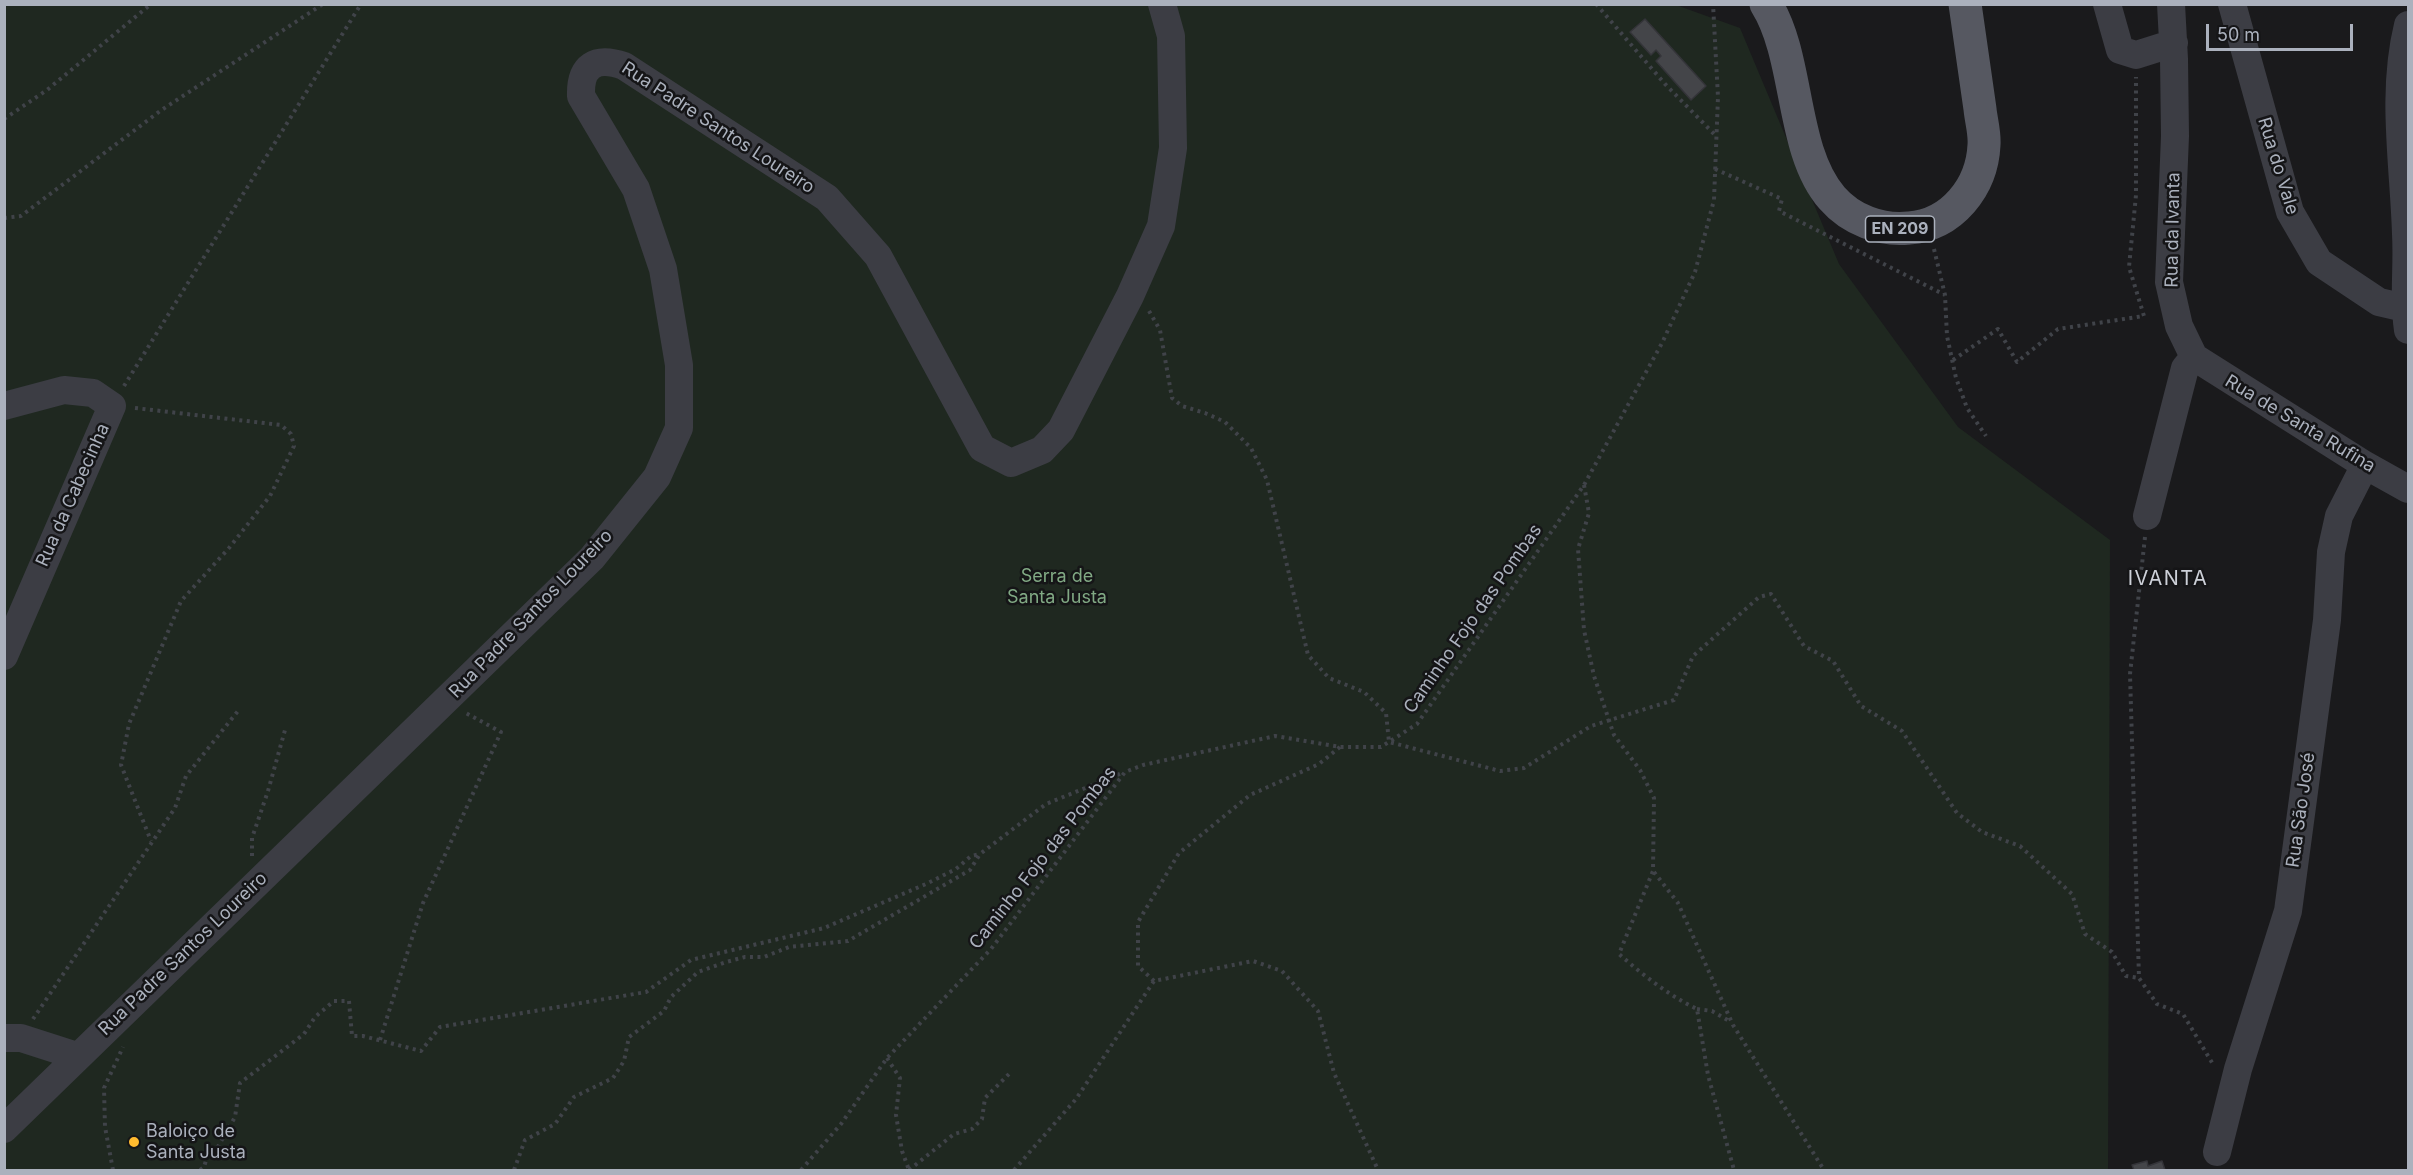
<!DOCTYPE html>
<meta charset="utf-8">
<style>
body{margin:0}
#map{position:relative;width:2413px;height:1175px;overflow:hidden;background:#1a1a1c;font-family:Inter,sans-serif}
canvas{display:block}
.frame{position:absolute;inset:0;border:6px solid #abb1bd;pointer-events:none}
.scale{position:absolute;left:2206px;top:24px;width:147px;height:27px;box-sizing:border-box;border:3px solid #abb1bd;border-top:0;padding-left:8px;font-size:18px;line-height:21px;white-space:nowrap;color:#abb1bd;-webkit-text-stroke:4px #151517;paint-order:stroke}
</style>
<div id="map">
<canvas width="2413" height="1175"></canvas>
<div class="frame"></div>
<div class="scale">50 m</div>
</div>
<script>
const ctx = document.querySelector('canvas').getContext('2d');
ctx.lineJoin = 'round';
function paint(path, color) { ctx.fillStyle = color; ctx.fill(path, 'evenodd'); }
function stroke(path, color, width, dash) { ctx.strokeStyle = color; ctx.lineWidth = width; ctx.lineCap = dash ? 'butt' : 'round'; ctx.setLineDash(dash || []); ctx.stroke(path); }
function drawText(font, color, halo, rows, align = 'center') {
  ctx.font = font + ' Inter,sans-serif'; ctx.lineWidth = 5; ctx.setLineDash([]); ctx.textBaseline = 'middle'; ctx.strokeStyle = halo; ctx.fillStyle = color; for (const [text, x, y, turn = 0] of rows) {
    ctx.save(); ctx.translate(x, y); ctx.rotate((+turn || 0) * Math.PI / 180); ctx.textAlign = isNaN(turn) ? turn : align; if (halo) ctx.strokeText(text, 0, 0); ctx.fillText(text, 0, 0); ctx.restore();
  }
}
paint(new Path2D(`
 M5 5H1676L1740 28 1839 264 1958 427 2110 540 2108 1170H5Z`), '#1f2820');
const building = new Path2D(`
 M1645 19 1706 86 1691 100 1656 61 1661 56 1656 50 1651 55 1630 32Z
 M2147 1161 2148 1166 2162 1161 2165 1170H2134L2132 1165Z`);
paint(building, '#444549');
stroke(building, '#343439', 1.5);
stroke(new Path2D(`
 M1596 4 1665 84 1716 136
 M4 119 47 90 151 4
 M1715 169 1782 199 1779 211 1945 295
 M4 218 21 216 160 111 323 4
 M1934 249 1945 295 1947 336 1956 378 1967 408 1986 436
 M1149 311 1160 330 1172 398 1182 406 1205 413 1225 422 1251 448 1267 480 1308 655 1329 678 1364 692 1386 713 1389 742 1500 771 1524 768 1591 726 1674 700 1693 656 1759 597 1771 594 1804 646 1833 661 1861 706 1902 731 1957 813 1982 832 2020 846 2072 894 2085 934 2112 952 2126 976 2139 978
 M1953 360 1998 329 2017 362 2058 329 2144 316 2129 267 2136 195V77
 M124 386 361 4
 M135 408 281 425 291 434 294 446 270 496 229 548 181 601 129 724 121 765 151 841
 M1584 485 1589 513 1578 549 1584 630 1594 676 1614 735 1640 770 1654 798 1653 871 1619 954C1643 975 1668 995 1697 1009L1708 1075 1734 1170
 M2145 537 2130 674 2139 978 2157 1004 2183 1014 2214 1066
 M252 856V838L268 791 285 730
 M1654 872 1678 903 1733 1025 1824 1170
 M1154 981 1138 966V922L1179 853 1250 795 1319 764 1340 747
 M1697 1009 1712 1011 1731 1022
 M33 1019 175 808 186 776 238 711
 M380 1040 423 903 501 732 464 712
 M887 1058 900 1078 896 1115 902 1151 909 1170
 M113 1170 105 1127 104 1088 123 1047
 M200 1170 204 1167 207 1157 216 1150 235 1117 240 1083 304 1034 315 1017 334 1001H349L352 1036H363L421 1051 440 1027 646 992 691 960 824 928 926 884 956 869 971 856 980 854
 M514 1170 525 1140 555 1124 574 1097 613 1078 624 1061 629 1037 664 1011 671 997 698 972 726 962 745 957H764L789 947 848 941 970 870 980 854 1046 804 1122 773
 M801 1170 841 1124 887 1058 991 949 1125 772 1143 765 1275 736 1340 747H1381L1417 724 1584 485 1662 343 1695 272 1714 200 1718 97 1713 4
 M909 1170 954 1134 972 1129 982 1119 985 1098 1011 1072
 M1014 1170 1076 1099 1154 981 1253 961 1282 971 1318 1011 1334 1073 1378 1170`), '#404349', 4, [3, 4.5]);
stroke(new Path2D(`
 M2107 4 2120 50 2136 55 2174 43
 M2171 4 2174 59 2175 136 2169 282 2179 326 2194 357 2365 465 2408 489
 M2232 4 2290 212 2319 262 2379 302 2405 308
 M2408 25C2391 94 2404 165 2406 234 2408 267 2403 298 2408 330
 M4 406 64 390 93 393 112 406 4 656
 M2147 516 2185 368 2194 357
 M4 1038H21L77 1056
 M4 1129 592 558 657 477 679 428V365L663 269 636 189 581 96C580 66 595 56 624 66L827 198 878 256 982 448 1011 463 1042 450 1061 430 1130 296 1161 226 1173 148 1171 36 1162 4
 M2217 1152 2238 1069 2288 911 2327 620 2331 552 2339 516 2365 465`), '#3c3d44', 28);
stroke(new Path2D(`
 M1766 4C1800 58 1790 150 1832 198 1851 220 1881 231 1909 228 1952 225 1982 187 1984 145 1985 133 1981 120 1980 109 1975 74 1970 39 1965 4`), '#565861', 33);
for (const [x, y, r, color] of [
 [134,1142,6,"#ffbb2f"]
]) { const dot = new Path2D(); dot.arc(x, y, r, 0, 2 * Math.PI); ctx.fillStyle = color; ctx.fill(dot); stroke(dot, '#151517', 2); }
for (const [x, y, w] of [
 [1900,229,69]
]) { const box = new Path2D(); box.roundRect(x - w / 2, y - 13, w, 26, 4.5); ctx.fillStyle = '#151517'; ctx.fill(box); stroke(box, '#abb1bd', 1.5); }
drawText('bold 16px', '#abb1bd', null, [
 ["EN 209",1900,229]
]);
drawText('18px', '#abb1bd', '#151517', [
 ["Rua Padre Santos Loureiro",718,128,33],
 ["Rua do Vale",2278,166,73],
 ["Rua da Ivanta",2173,230,-89],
 ["Rua de Santa Rufina",2300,424,31],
 ["Rua da Cabecinha",73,495,-66],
 ["Rua Padre Santos Loureiro",531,614,-46],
 ["Caminho Fojo das Pombas",1473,619,-55],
 ["Rua São José",2301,810,-82],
 ["Caminho Fojo das Pombas",1043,858,-52],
 ["Rua Padre Santos Loureiro",183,954,-44]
]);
drawText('18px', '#81a984', '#151517', [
 ["Serra de",1057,577],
 ["Santa Justa",1057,598]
]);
drawText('18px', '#abb1bd', '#151517', [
 ["Baloiço de",146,1132],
 ["Santa Justa",146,1153]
], 'left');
ctx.letterSpacing = '1.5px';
drawText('20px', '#cdd0d8', '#151517', [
 ["IVANTA",2168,579]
]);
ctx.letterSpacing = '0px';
</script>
